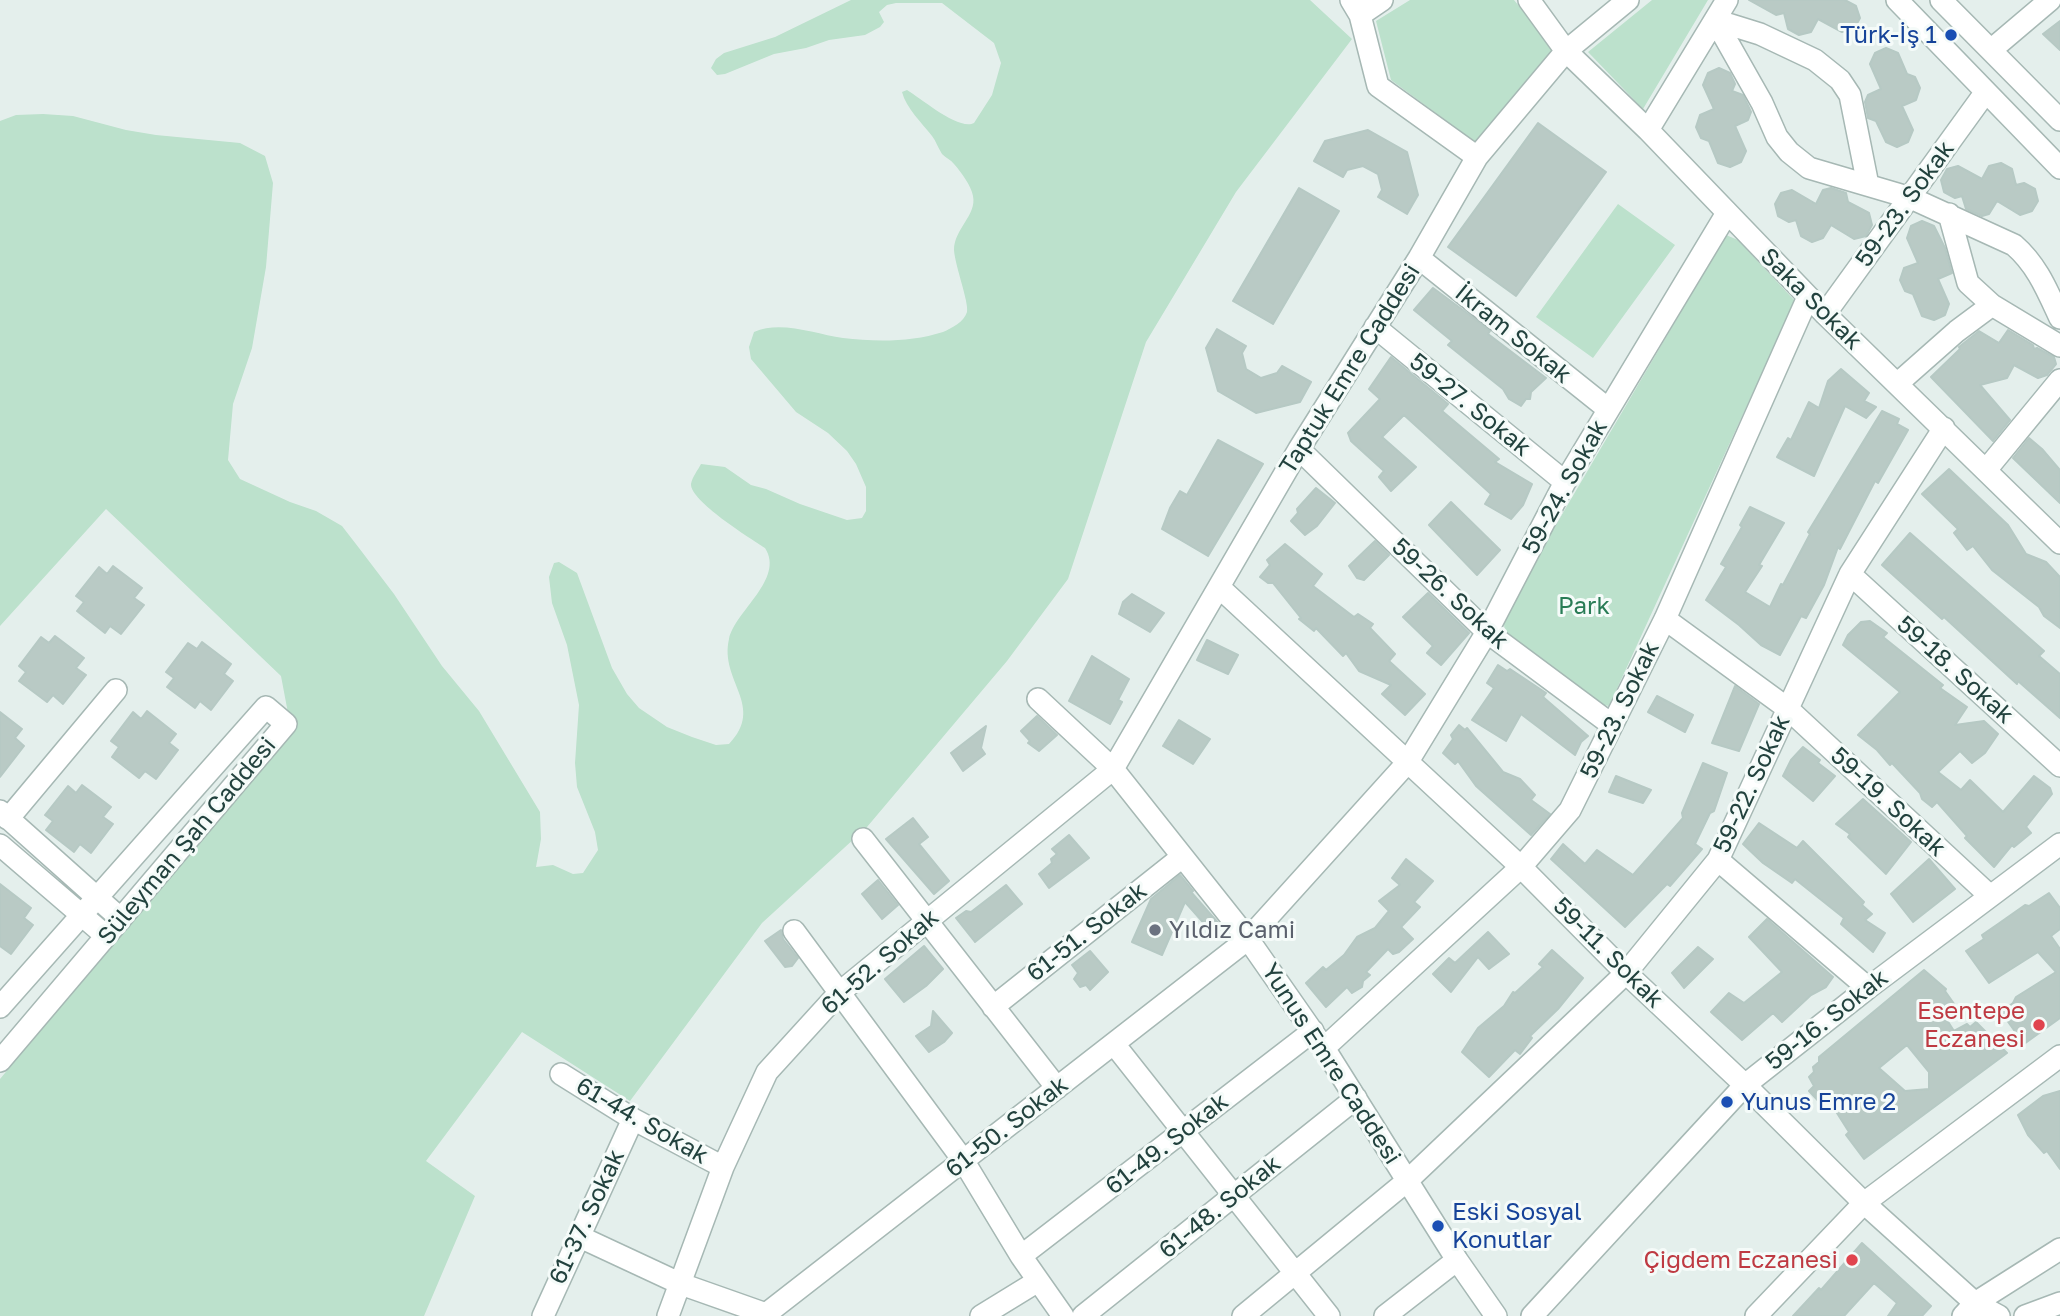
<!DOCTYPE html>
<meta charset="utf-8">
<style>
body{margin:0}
canvas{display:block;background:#e4efec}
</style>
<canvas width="2060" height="1316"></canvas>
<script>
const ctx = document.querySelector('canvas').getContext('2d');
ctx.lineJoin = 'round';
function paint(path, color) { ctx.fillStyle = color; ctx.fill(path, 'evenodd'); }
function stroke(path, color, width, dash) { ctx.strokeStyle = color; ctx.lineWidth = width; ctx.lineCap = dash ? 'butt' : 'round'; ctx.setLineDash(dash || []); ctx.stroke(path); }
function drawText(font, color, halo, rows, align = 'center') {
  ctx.font = font + ' "Golos Text",sans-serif'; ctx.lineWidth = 6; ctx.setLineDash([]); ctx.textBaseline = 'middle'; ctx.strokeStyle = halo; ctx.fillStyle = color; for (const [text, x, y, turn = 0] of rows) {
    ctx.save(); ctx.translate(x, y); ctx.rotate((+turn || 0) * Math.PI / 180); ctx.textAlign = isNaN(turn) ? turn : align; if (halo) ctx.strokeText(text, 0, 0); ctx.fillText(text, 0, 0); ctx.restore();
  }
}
paint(new Path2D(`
 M851 0H1310L1352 39 1236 192 1146 342 1068 579 1007 661 867 827 762 923 630 1101 522 1032 426 1161 475 1196 424 1316H0V1079L291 729 281 676 106 509 0 626V121L16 115 43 114 73 116 126 130 156 135 240 143 265 156 273 183 266 267 252 348 233 404 228 460 240 479 290 502 316 511 342 526 359 548 394 594 442 666 479 711 540 812 541 839 536 867 553 865 573 874 583 873 598 850 595 832 577 787 575 763 579 705 567 645 552 603 549 577 554 563 559 562 577 573 612 668 627 694 639 708 667 727 692 737 716 745 729 744C766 706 719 681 729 639 735 611 785 579 765 548 750 538 690 501 691 484 692 477 698 470 701 464L725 467 751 485 766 489 800 504 847 520 862 518 866 511V487L856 464 847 451 828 433 796 412 751 359 749 347 754 332C781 320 815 334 843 338 876 342 912 342 943 332 952 328 964 322 967 312 969 302 955 266 954 250 954 229 977 215 973 196 971 186 962 173 954 164 951 160 946 158 942 154 938 148 936 141 932 136 922 123 906 108 902 92L907 90C922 99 959 131 974 123L992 95 1001 63 994 43 942 3H896L887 5 879 12 884 22 880 27 865 35 829 40 806 48 774 54 725 74 717 75 711 68 716 59 724 53 775 37Z
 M1410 0H1514L1555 50 1475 142 1391 80 1376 21Z
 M1652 0H1708L1643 109 1588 52Z
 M1618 204 1675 245 1593 358 1536 317Z
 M1726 235 1738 240 1795 301 1609 706 1604 705 1505 633 1503 615Z`), '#bce1cc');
const building = new Path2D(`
 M1749 0H1845L1856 6 1860 18 1854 29 1842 32 1818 19 1811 32 1799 35 1788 29 1784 13 1776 15Z
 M2060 21V50L2043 34Z
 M1886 48 1898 53 1907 74 1915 77 1920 88 1916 100 1902 106 1913 130 1908 142 1897 147 1886 142 1876 121 1868 118 1865 102 1868 95 1881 89 1870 64 1875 53Z
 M1719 68 1730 73 1735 84 1732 91 1743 95 1751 112 1748 120 1735 126 1746 151 1741 162 1730 167 1718 163 1709 141 1701 138 1696 127 1700 115 1714 109 1703 85 1708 73Z
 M1538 123 1606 172 1516 296 1448 247Z
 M1368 130 1407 152 1418 195 1407 214 1378 197 1382 190 1378 174 1363 166 1347 170 1343 177 1314 161 1325 141Z
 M2001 163 2012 169 2016 185 2024 183 2035 189 2038 201 2032 211 2020 215 1997 201 1989 214 1982 216 1966 209 1962 196 1955 198 1944 192 1941 180 1947 169 1958 166 1982 179 1989 166Z
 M1299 188 1339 211 1273 324 1233 301Z
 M1831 188 1846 193 1848 202 1869 213 1872 225 1866 236 1854 239 1831 225 1823 238 1812 242 1801 236 1796 220 1789 222 1778 216 1775 204 1781 193 1792 190 1816 204 1823 190Z
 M1922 221 1934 226 1945 248 1952 273 1938 279 1949 304 1945 315 1934 320 1922 316 1913 294 1905 291 1900 280 1904 268 1918 263 1907 238 1911 226Z
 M1433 288 1471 316 1490 331 1488 334 1546 378 1531 392 1530 399H1526L1521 406 1509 399 1503 389 1448 345 1452 341 1414 310Z
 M1217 329 1246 346 1242 353 1246 369 1261 378 1277 373 1282 366 1311 382 1300 402 1256 413 1218 391 1206 348Z
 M2008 330 2033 345 2034 349 2037 348 2054 357 2056 364 2047 375 2038 378 2014 365 2007 378 1980 385 2010 420 1993 441 1931 377 1960 349 1959 347 1979 331 1999 343Z
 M1391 357 1448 404 1442 411 1499 459 1495 462 1532 484 1523 505 1511 519 1485 504 1491 494 1404 415 1382 437 1416 467 1391 491 1379 477 1384 471 1351 441 1348 433 1380 399 1369 389Z
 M1841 369 1869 393 1864 401 1876 407 1866 418 1845 406 1814 476 1777 457 1788 438 1791 440 1809 402 1819 408 1828 381Z
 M1882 411 1899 419 1897 424 1908 430 1878 483 1875 481 1840 549 1838 547 1824 585 1806 618 1801 616 1780 655 1761 645 1739 625 1706 600 1726 567 1721 564 1742 527 1740 525 1750 507 1784 523 1759 565 1762 566 1745 592 1770 607 1781 584 1783 585 1810 534 1808 532Z
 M2029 438 2042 449 2060 470V503L2013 458Z
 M1218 440 1263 464 1208 556 1162 529 1170 508 1180 491 1187 495Z
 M1949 469 2008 525 2026 554 2046 562 2060 577V628L2044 616 2039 607 1992 570 1973 546 1967 550 1954 533 1958 529 1922 494Z
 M1316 488 1335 503 1317 526 1305 535 1291 521 1298 513 1297 509Z
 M1451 502 1500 550 1477 575 1429 525Z
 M1910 533 2044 651 2039 656 2060 674V718L2018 681 2017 684 1944 617 1942 619 1882 565Z
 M1375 541 1389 555 1364 580 1357 578 1349 566Z
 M1285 544 1322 574 1313 586 1354 617 1358 614 1373 624 1370 628 1395 654 1389 661 1425 694 1405 715 1382 694 1391 685 1359 671 1346 653 1343 656 1316 628 1314 631 1299 619 1301 618 1273 583H1268L1260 577 1270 565 1267 560Z
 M113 566 142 588 134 598 144 605 121 634 110 626 105 633 77 611 84 602 76 596 99 567 107 574Z
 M1428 593 1469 633 1441 665 1427 653 1433 646 1403 617Z
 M1132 594 1164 613 1150 632 1119 614 1123 602Z
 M1870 621 1887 633 1883 637 1943 685 1940 688 1967 707 1955 725 1984 721 1998 734 1985 753 1972 763 1960 751 1938 772 1961 790 1970 780 2003 812 2034 776 2050 788 2052 794 2026 827 2031 833 2014 847 2012 845 1994 867 1965 838 1967 836 1937 802 1932 807 1922 799 1920 793 1892 763 1890 765 1877 750 1858 735 1900 692 1843 645 1848 635 1861 622Z
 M55 636 84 658 76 668 86 675 63 704 53 695 47 702 19 681 26 672 19 666 41 637 49 643Z
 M1207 640 1238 655 1228 674 1197 660Z
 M202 642 231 664 224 674 233 681 211 710 200 701 195 708 167 687 174 678 166 672 188 643 197 649Z
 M1092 656 1129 679 1118 700 1122 702 1110 724 1069 701Z
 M1498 665 1507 671 1510 669 1546 693 1543 697 1588 736 1581 742 1575 755 1521 714 1506 741 1472 720 1494 688 1487 683Z
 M1735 686 1759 704 1739 751 1712 743Z
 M1657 696 1693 715 1685 732 1648 712Z
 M147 711 176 734 169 743 178 750 156 779 145 771 139 778 112 757 119 747 111 741 133 712 141 719Z
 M0 712 22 729 15 738 24 746 0 777Z
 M1037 716 1057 735 1039 751 1028 743 1030 741 1021 731Z
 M1179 720 1210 739 1193 764 1163 746Z
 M1459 725 1465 730 1467 728 1503 772 1520 779 1535 795 1531 800 1550 814 1531 835 1476 786 1458 761 1455 764 1443 753 1453 739 1451 735Z
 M986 726 981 748 985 754 963 771 951 753Z
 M1803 747 1820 760 1818 763 1835 776 1813 801 1783 776 1791 760Z
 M1703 763 1727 773 1714 811 1710 813 1695 844 1702 849 1670 886 1667 884 1625 927 1551 859 1563 844 1585 864 1597 850 1633 875 1683 818 1682 813Z
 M1616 776 1651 790 1643 803 1609 792Z
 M82 785 111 807 103 817 113 824 91 853 80 844 74 852 46 830 53 821 45 815 68 786 76 793Z
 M1863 799 1911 842 1886 874 1848 837 1850 834 1836 824Z
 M913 818 928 837 919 844 949 881 934 894 886 839Z
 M1759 823 1797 848 1803 841 1864 902 1862 905 1872 914 1865 920 1885 933 1873 952 1841 924 1844 918 1795 879 1792 883 1763 863 1743 844Z
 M1069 835 1089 858 1049 888 1039 874 1052 863 1051 859 1057 854 1052 849Z
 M1406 859 1433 881 1414 902 1420 907 1401 927 1413 939 1399 952 1393 954 1388 949 1366 972 1370 975 1363 981 1362 987 1352 993 1347 987 1326 1007 1306 983 1323 967 1326 970 1344 955 1357 937 1375 928 1389 911 1379 901 1400 885 1392 878Z
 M1929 859 1955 889 1913 922 1891 894Z
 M1180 875 1193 891 1191 892 1220 925 1209 929 1185 902 1162 955 1132 942 1151 899Z
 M878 880 898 905 882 919 862 894Z
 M0 884 31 908 24 918 33 925 11 954 0 946Z
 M1006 885 1022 904 975 942 956 918 966 911 971 912Z
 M2049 893 2060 908V929L2051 936 2060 949V1018L2024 1044 2001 1012 2013 1003 2016 997 2056 972 2038 952 1989 983 1966 951 1984 939 1982 935 1998 924 2025 905 2029 906Z
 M1767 919 1833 977 1826 987 1811 995 1782 1022 1773 1013 1742 1040 1711 1012 1729 993 1744 1003 1782 972 1749 937Z
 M781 930 783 939 798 958 792 966 785 967 765 941Z
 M1488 932 1509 954 1489 969 1478 957 1451 992 1433 974 1449 958 1455 963Z
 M924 946 943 969 926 986 904 1002 885 979Z
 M1698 947 1713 959 1684 988 1672 973Z
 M1552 950 1583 978 1558 1009 1530 1036 1532 1038 1520 1054 1515 1050 1489 1077 1462 1052 1478 1028 1504 1006 1513 992 1515 993 1543 967 1539 964Z
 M1090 951 1108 972 1090 990 1086 985 1080 987 1074 979 1078 973 1072 965Z
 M1924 970 1946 989 1945 991 1957 1008 1945 1017 1954 1031 1967 1024 1970 1027 1976 1022 2007 1053 1864 1159 1846 1135 1849 1132 1830 1102 1824 1107 1809 1091 1814 1086 1809 1077 1814 1072 1813 1067 1819 1062V1057ZM1907 1045 1929 1072V1089L1905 1091 1879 1068Z
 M933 1011 952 1033 944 1042 929 1052 916 1036 931 1026Z
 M2060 1091V1169L2047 1151 2044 1153 2028 1135 2018 1115 2043 1096Z
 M1862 1243 1931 1306 1922 1316H1888L1897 1303 1874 1283 1844 1316H1793L1819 1288 1821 1290Z`);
paint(building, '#b9cac5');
stroke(building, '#b6c9c4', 2);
const minor = new Path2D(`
 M1351 0 1360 15 1378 86 1477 157
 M1529 0 1566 51 1648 130 1825 314 2060 543
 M1897 0 2060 168
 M1941 0 2060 120
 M1360 15 1382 0
 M1715 20 1762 103 1777 137 1789 152 1809 168 1911 198 2014 245C2037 265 2047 290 2060 318
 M1715 20 1760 34 1815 60 1840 80 1850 95 1868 185
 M1991 50 2050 0
 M1648 130 1727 0
 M1949 214 1968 283 1992 305 2060 346
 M1419 258 1608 409
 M1825 314 1985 93
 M1375 327 1565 482
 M1897 384 1957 331 1992 305
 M1299 449 1487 632 1612 725
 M1986 470 2060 380
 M1850 574 2060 766
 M1219 587 1521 867 1626 973 1745 1085 1864 1203 1975 1303 1999 1316
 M1665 619 1787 708 1989 895
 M1038 699 1113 769 1248 939 1324 1048 1457 1260 1496 1316
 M0 811 121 919
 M8 819 116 690
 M863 839 1057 1088
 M0 845 106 936
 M1718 860 1868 988
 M794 931 963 1160 1021 1256 1063 1316
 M0 1007 266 707 286 724 0 1061
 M993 1007 1182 857
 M1114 1044 1329 1316
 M1324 1048 1521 867 1570 810 1665 619 1808 297
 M561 1074 633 1119 723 1167
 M578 1236 681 1284 766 1314 1248 939 1407 763 1487 632 1565 482 1727 213
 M1021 1256 1313 1031
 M543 1316 633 1119
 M668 1316 723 1167 767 1072 839 993 1113 769 1299 449 1419 258 1477 157 1566 51 1628 0
 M981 1316 1038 1281
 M1083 1316 1356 1098
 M1243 1316 1407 1181 1626 973 1718 860 1850 574 1944 428
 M1385 1316 1457 1260
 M1532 1316 1745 1085 1868 988 2060 844
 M1756 1316 1864 1203 2060 1056
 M1963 1316 1975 1303 2060 1249
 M2025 1316 2060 1303`);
stroke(minor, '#a6b8b4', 24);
stroke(minor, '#fff', 21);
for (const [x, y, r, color] of [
 [1951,35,7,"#1a4fb4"],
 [1155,930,7,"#6b7280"],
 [2039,1025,7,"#e0444e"],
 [1727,1102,7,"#1a4fb4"],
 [1438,1226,7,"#1a4fb4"],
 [1852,1260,7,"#e0444e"]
]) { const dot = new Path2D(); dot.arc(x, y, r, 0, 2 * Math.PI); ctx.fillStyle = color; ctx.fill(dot); stroke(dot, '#f5fbf9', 2.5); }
drawText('24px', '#164399', '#f5fbf9', [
 ["Türk-İş 1",1937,35,"right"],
 ["Yunus Emre 2",1741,1102],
 ["Eski Sosyal",1452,1212],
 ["Konutlar",1452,1240]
], 'left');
drawText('24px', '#22423e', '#f5fbf9', [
 ["59-23. Sokak",1905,204,-54],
 ["Saka Sokak",1811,299,45],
 ["İkram Sokak",1513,334,39],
 ["Taptuk Emre Caddesi",1350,369,-58],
 ["59-27. Sokak",1470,405,39],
 ["59-24. Sokak",1565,487,-61],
 ["59-26. Sokak",1450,594,43],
 ["59-18. Sokak",1955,670,42],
 ["59-23. Sokak",1620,710,-64],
 ["59-22. Sokak",1752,784,-65],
 ["59-19. Sokak",1888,802,43],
 ["Süleyman Şah Caddesi",187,841,-50],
 ["61-51. Sokak",1087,932,-38],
 ["59-11. Sokak",1608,953,45],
 ["61-52. Sokak",880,962,-41],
 ["59-16. Sokak",1827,1020,-38],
 ["Yunus Emre Caddesi",1331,1064,57],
 ["61-44. Sokak",642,1121,30],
 ["61-50. Sokak",1007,1127,-38],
 ["61-49. Sokak",1167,1144,-38],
 ["61-48. Sokak",1220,1207,-39],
 ["61-37. Sokak",587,1217,-65]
]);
drawText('24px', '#297c56', '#f5fbf9', [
 ["Park",1584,606]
]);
drawText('24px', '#5b616d', '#f5fbf9', [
 ["Yıldız Cami",1169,930]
], 'left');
drawText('24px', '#be3a42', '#f5fbf9', [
 ["Esentepe",2025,1011],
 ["Eczanesi",2025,1039],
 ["Çiğdem Eczanesi",1838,1260]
], 'right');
</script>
